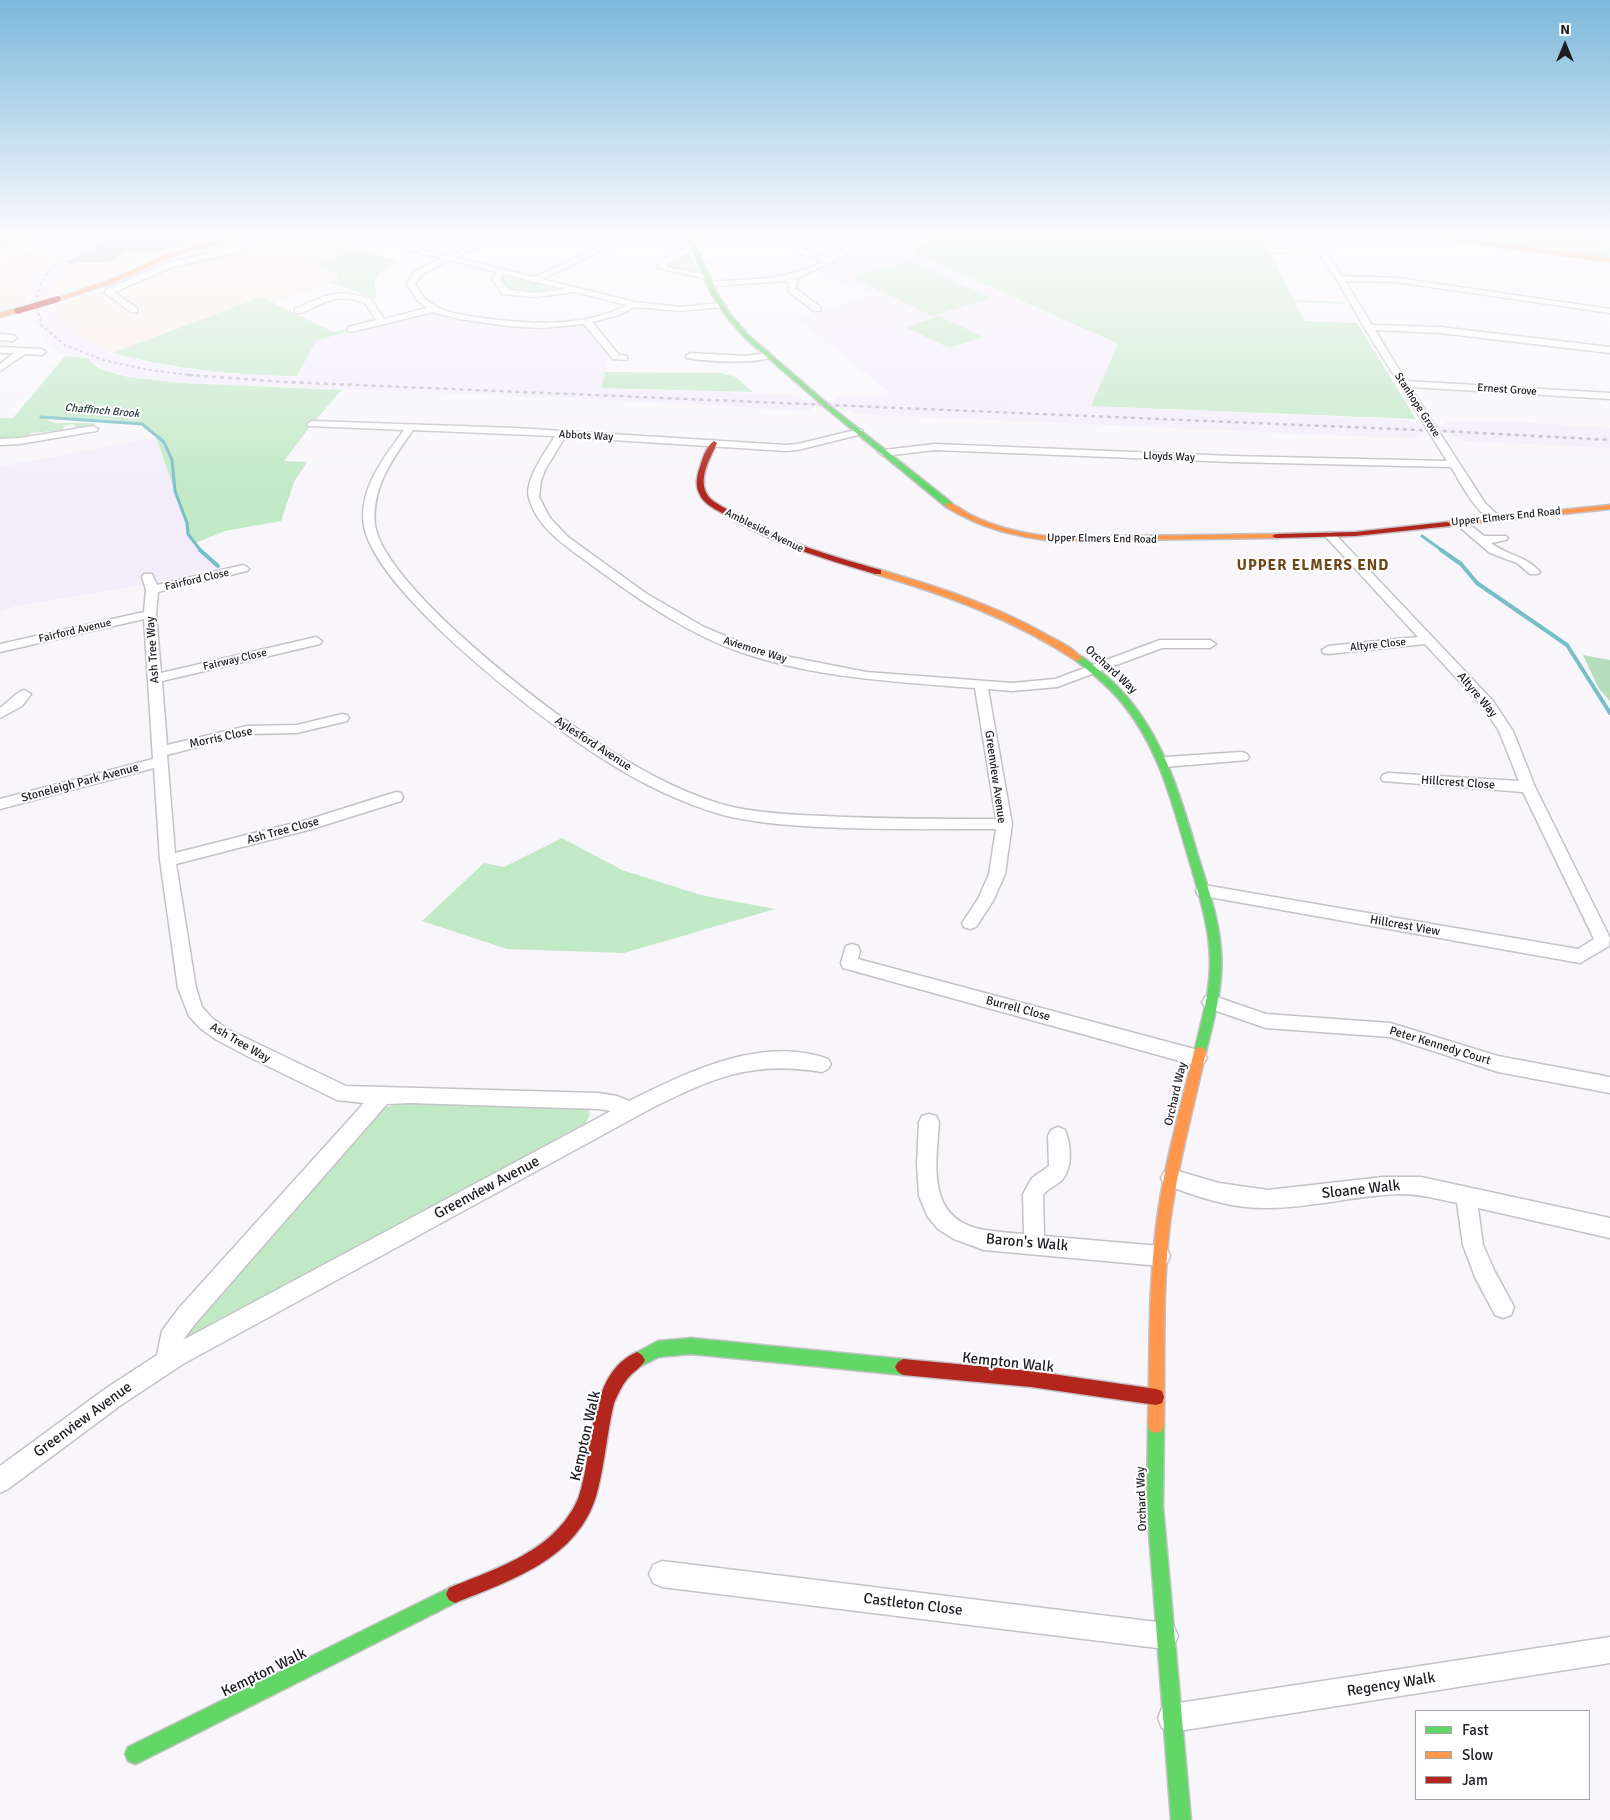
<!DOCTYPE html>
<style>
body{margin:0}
#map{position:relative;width:1610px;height:1820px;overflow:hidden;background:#f8f6fa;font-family:Signika,sans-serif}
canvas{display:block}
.legend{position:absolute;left:1415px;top:1710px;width:175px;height:90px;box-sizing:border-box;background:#fff;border:1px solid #a5a4a7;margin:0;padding:6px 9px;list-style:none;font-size:15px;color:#1f1c23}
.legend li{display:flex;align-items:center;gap:10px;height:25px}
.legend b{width:25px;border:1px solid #a5a4a7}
.north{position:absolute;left:1540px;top:20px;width:50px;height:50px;-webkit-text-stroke:4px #fff;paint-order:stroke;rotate:0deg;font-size:14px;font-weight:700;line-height:20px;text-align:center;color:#1f1c23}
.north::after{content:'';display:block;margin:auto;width:18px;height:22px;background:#1f1c23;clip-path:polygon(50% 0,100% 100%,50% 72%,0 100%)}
</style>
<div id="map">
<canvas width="1610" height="1820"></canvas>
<ul class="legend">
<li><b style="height:6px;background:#63d668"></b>Fast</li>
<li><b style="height:6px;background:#ff974d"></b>Slow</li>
<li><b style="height:6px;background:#b3261e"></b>Jam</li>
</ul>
<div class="north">N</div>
</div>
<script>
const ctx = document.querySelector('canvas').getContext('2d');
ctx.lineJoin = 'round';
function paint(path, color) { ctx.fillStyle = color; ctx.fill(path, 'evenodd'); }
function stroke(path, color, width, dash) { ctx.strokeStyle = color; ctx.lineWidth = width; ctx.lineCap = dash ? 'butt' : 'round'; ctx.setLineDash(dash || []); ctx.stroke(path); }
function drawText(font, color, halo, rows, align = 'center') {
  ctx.font = font + ' Signika,sans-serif'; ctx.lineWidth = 4; ctx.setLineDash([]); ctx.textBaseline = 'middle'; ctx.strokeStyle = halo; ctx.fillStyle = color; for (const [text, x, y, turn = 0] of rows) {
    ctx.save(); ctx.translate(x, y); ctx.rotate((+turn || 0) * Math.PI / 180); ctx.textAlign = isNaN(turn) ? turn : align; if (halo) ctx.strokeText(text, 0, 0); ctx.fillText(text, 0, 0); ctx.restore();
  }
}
paint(new Path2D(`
 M107 237H216L139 263 108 279 53 297 50 294 53 287 61 272 70 262 80 253Z`), '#f7efe6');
paint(new Path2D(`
 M259 237H323L358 249 314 264 338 273 337 281 274 302 261 297 112 353 80 336 49 307 111 287 140 274 135 273 167 259 173 260 216 245Z
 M44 249 58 257 43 268 29 290 27 305 0 313V257Z`), '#f9eee7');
paint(new Path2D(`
 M49 237H106L80 252 60 272 49 294 50 296 48 307 79 336 112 354 172 367 222 373 297 377 316 341 358 329 434 312 455 318 502 326 551 327 583 323 607 356H609L601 388 798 395 808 400 833 401 838 396 886 397 890 393 798 319 873 294 816 273 874 238 891 242 913 252 1118 345 1091 406 986 402 1409 420 1417 425 1443 426 1447 421H1502L1610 428V448L1463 441 1447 433 1421 432 1419 439 858 414 840 407 814 406 808 411 551 397 182 383 129 376 101 368 87 357 66 356 58 353 38 331 31 313 29 303 31 290 40 274 58 256 29 242Z
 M156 437 193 544 222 569 149 584 17 606 0 611V467Z`), '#f3edfb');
paint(new Path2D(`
 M0 237H48L0 250Z
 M928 237H1261L1270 252 1315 254H1270L1294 300 1344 302 1345 304 1295 302 1305 321 1357 323 1416 419 1091 406 1118 344 913 252 933 238Z
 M1465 237H1572L1610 242V257Z
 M358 249 399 261C381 270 369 276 378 297L374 298 331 283 337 281V273L314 264Z
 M689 252 699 274 670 267 669 264Z
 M910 261 992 298 932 316 851 277Z
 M500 271 580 290 535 295 505 292 496 279Z
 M261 297 334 332 350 328 353 330 316 341 297 376C234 375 173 369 112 353Z
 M939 316 984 337 949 348 905 327Z
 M65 356 87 358 100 369 128 377 182 383 342 390 312 424 284 461 307 462 294 482 281 521 225 531 193 544 156 437 145 424 114 420 43 418 56 423H95L94 426 77 428 73 424 64 426 63 430 31 433 29 437 0 439V418H13Z
 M605 372 721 373 736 377 753 392 601 388Z
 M562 838 622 870 701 895 775 909 624 953 507 949 422 921 484 863 504 867Z
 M401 1103 580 1107 589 1111 590 1115 584 1125 578 1130 183 1340V1333L383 1108Z`), '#c2e9c6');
paint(new Path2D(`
 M1583 655 1610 660V701L1599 689Z`), '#b6ddbb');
stroke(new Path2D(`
 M41 417 142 424 164 442 172 460 175 491 187 523 188 534 201 551
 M1422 536 1443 551`), '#77bec8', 3);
stroke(new Path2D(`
 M200 550 218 566
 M1441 550 1461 564 1477 583 1567 645 1610 713`), '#77bec8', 4);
paint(new Path2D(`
 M111 237H197V240L157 252 126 251 110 262 65 263Z`), '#bbb8be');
const street = new Path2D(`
 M245 237H251L254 241 245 250 173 267 114 292 137 308V312H131L105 293 107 289 167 263 239 246 246 241Z
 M391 237H398C407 244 437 257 448 255 458 253 468 246 477 242L479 237H485L483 245 455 257 534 277 606 244 580 239V237C589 237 606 242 614 240 620 239 623 237 630 237L542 279 634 302 680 307 722 303 726 305 722 307 680 311 635 307 619 315 592 322 619 355 627 356V360L613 359 584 324 542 328 508 326 459 319 433 312 351 332 348 331V327L376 320 365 303C334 293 329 301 301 313H295V309C328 295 334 288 371 299L384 319 427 308 417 300 407 284 415 271 441 258C424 254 401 252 391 237ZM449 260 496 272 492 279 502 294 535 297 575 292 627 305C582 329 524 324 476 317 462 315 448 313 435 306 426 301 420 293 415 284L421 275ZM503 274 565 289 535 293 508 290 500 279Z
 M791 237H797L805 249 829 258 863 237H871L829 264 795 279 798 282 795 288 820 307V311H814L788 291 790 283 787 281 709 286 705 284 709 282C751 279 786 281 824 261L799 253Z
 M1308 237H1315L1342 276 1397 278 1610 309V313L1397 282 1345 281 1372 325 1440 327 1610 347V353L1440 333 1375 330 1406 381 1610 393V399L1410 387 1485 503 1501 518 1495 521C1478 517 1460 482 1451 467L1232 462 935 450 884 456 879 453 884 450 935 444 1232 456 1447 461 1364 327 1336 278Z
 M691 246 698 248 667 264 666 267 708 275V279L658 268 660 261Z
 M0 334 13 335 17 338 13 341 0 340Z
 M0 347 42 349 46 352 42 355 25 354 0 371V364L14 353H0Z
 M690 353 745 356 768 353 772 356C761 365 702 361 687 358L686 356Z
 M312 421 516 428 786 445 798 444 859 429 862 430V434L798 450 786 451 565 437 545 470 541 481 539 497 550 518 568 537 647 594 704 627 749 646 790 657 866 672 1012 683 1055 679 1160 640H1210L1216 644 1210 648H1162L1057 687 1012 691 988 689 1012 824 1005 874 993 901 976 927 970 929 964 927 962 923 978 899 989 874 996 829C937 829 879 830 820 827 788 825 754 823 723 815 681 803 640 783 603 759 544 722 376 593 364 526 358 490 384 457 404 430L309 426 307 424ZM413 430 555 436C546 451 524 480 529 498 537 529 569 548 593 566 638 599 686 633 740 652 815 678 896 682 975 688L996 819C938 819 881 819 824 816 792 815 759 813 728 806 688 795 649 775 614 753 559 720 384 588 375 525 371 488 393 458 413 430Z
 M93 426 98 429 96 431 20 444 0 445V439L20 438Z
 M1460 519 1464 520 1484 536H1506L1508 538 1506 540 1491 543C1506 555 1527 556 1540 572L1538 574H1530L1517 563 1490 553 1456 524 1454 522Z
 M1330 532 1334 533 1493 701 1513 731 1535 787 1610 938 1609 946 1580 963 1198 895 1196 891 1198 887 1204 885 1578 949 1594 939 1523 792 1383 781 1381 778 1383 775 1388 773 1519 781 1499 731 1483 707 1425 644 1328 654 1323 653 1322 650 1328 646 1418 637 1326 537 1324 535 1326 533Z
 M243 565 247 567 249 569 247 571 158 592 156 614 161 673 316 637 322 641 320 644 162 681 167 745 247 726 297 725 342 714 347 715 349 718 347 721 297 733 247 734 167 755 175 853 310 819 396 792 401 793 403 797 401 801 312 829 176 864 196 988 202 1007 212 1018 227 1029 346 1086 599 1093 617 1096 629 1101C688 1072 762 1035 828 1059L831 1064 828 1069 822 1072C752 1060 712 1078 650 1109L183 1364 121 1405 8 1489 0 1493V1466L105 1389 157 1355 162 1331 179 1308 364 1103 337 1100 249 1057 215 1039 200 1028 189 1016 178 988 160 860 154 768 0 809V799L153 759 144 619 0 652V644L144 612 146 590 142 577 144 574H152L157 585ZM410 1103 599 1109 611 1111 183 1340 195 1324 387 1104Z
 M24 690 31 694 22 706 0 718V708C7 703 18 691 24 690Z
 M1242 752 1247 754 1249 757 1247 760 1165 767 1160 765 1158 762 1160 759 1165 757Z
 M852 944 858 946 860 951 858 959 1198 1050 1204 1053 1207 1058 1204 1063 1198 1066 843 968 841 963 846 946Z
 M1211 995 1266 1014 1390 1023 1498 1056 1610 1077V1093L1498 1072 1390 1037 1266 1028 1205 1007 1202 1002 1205 997Z
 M929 1114 936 1116 939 1122C936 1167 926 1220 985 1230 998 1232 1011 1233 1024 1234L1023 1194 1032 1178 1049 1166 1048 1136 1051 1130 1058 1127 1065 1130C1071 1144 1073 1168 1062 1180 1056 1186 1048 1188 1043 1195L1044 1236 1160 1246 1167 1249 1170 1256 1167 1263 1160 1266 984 1250 954 1239 938 1229 928 1217 919 1196 917 1163 919 1122 922 1116Z
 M1171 1169 1219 1183 1268 1190 1383 1177H1421L1610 1218V1238L1478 1208 1483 1245 1494 1270 1514 1307 1511 1315 1503 1318 1495 1315 1475 1277 1463 1245 1457 1203C1438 1199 1420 1194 1401 1194 1356 1195 1312 1208 1268 1208 1232 1209 1197 1197 1164 1184L1161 1178 1164 1172Z
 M662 1561 1165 1623 1174 1627 1178 1636 1174 1645 1165 1649 662 1587 653 1583 649 1574 653 1565Z
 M1610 1637V1663L1172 1732 1162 1728 1158 1718 1162 1708 1172 1704Z`);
const fast = new Path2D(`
 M687 237H692L717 293 729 313 748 335 830 406 952 503V507H946L826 408 744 337 725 315 711 293Z
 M1078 655C1086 658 1093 665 1100 671 1160 718 1179 792 1200 862 1209 891 1219 920 1221 951 1224 985 1214 1019 1206 1052L1204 1056 1200 1057 1196 1056 1194 1052C1201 1023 1210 993 1210 963 1210 928 1199 896 1190 863 1173 807 1160 749 1122 703 1109 687 1092 673 1075 660L1074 658Z
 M691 1338 903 1359 908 1362 911 1367 908 1372 903 1375 691 1354 659 1357 637 1368 632 1365 629 1360 632 1355 658 1341Z
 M1156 1417 1162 1419 1164 1425 1163 1507 1191 1820H1171L1147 1507 1148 1425 1150 1419Z
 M455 1585 461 1588 464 1594 461 1600 142 1761 135 1764 128 1761 125 1754 128 1747Z`);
const slow = new Path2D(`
 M228 237H255L228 240 173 256 112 283 60 300 55 299 108 281 169 254Z
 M1444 237 1610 258V262L1446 239Z
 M17 309 19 312 0 317V313Z
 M946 503C955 503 963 511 971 515 997 528 1025 534 1055 537L1276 534 1280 536 1276 538 1055 541C1015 537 980 528 946 507Z
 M1610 505V509L1447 526 1443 524 1447 522Z
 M875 570H881C938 587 995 605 1047 635 1059 641 1073 648 1082 658L1078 661 1075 660C1013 619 946 595 875 574Z
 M1200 1047 1204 1048 1206 1052C1193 1109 1178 1165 1170 1223 1162 1290 1165 1358 1164 1425L1162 1431 1156 1433 1150 1431 1148 1425C1150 1359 1148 1293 1156 1227 1163 1168 1180 1110 1194 1052L1196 1048Z`);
const jam = new Path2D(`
 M714 441 717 443C711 457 700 474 705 490 708 500 720 505 728 510 775 540 828 555 881 570V574H875C822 558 769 543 722 513 713 508 703 503 699 493 695 485 697 475 700 467 702 459 707 445 714 441Z
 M1447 522 1451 524 1450 526 1355 536 1276 538 1272 536 1276 534 1355 532Z
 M637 1352 642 1355 645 1360C641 1368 634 1371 628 1378 622 1385 618 1394 614 1403 607 1432 605 1463 597 1493 579 1559 511 1580 455 1603L449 1600 446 1594 449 1588C489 1571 536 1557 564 1522 570 1514 576 1505 579 1496 594 1453 587 1373 637 1352Z
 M903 1359 1031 1371 1156 1389 1162 1391 1164 1397 1162 1403 1156 1405 1031 1387 903 1375 898 1372 895 1367 898 1362Z`);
stroke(street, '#c4c2c7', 3);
stroke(fast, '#c4c2c7', 3);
stroke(slow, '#c4c2c7', 3);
stroke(jam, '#c4c2c7', 3);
paint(street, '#fefefe');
paint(fast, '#63d668');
paint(slow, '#ff974d');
paint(jam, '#b3261e');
stroke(new Path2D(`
 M0 253 60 237`), '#bbbabb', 1);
stroke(new Path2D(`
 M95 237C73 249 40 269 37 298 36 306 40 317 41 325L65 345 103 360 149 370 198 376`), '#bbbabb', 2, [3, 3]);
stroke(new Path2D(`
 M188 375 286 382 1443 431 1610 440`), '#bbbabb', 2.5, [4, 4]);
const jamBridge = new Path2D(`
 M17 311 58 299`);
stroke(jamBridge, '#c4c2c7', 7, []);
stroke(jamBridge, '#b3261e', 5.5);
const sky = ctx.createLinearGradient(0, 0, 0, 491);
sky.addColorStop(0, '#7bb8db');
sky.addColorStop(0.48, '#fcfbfd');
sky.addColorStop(1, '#fcfbfd00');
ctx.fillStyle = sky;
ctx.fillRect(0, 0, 1610, 491);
drawText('11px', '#1f1c23', '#fff', [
 ["Ernest Grove",1507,390,4],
 ["Stanhope Grove",1417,405,57],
 ["Abbots Way",586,436,3],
 ["Lloyds Way",1169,457,2],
 ["Upper Elmers End Road",1506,517,-6],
 ["Ambleside Avenue",764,531,26],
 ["Upper Elmers End Road",1102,539,1],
 ["Fairford Close",197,580,-13],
 ["Fairford Avenue",75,631,-13],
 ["Altyre Close",1378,645,-6],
 ["Aviemore Way",755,650,17],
 ["Fairway Close",235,660,-13]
]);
drawText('italic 11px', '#1f3639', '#fff', [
 ["Chaffinch Brook",102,411,5]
]);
drawText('12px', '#1f1c23', '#fff', [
 ["Ash Tree Way",153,650,-94],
 ["Orchard Way",1111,670,42],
 ["Altyre Way",1477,695,50],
 ["Morris Close",221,738,-12],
 ["Aylesford Avenue",593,744,33],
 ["Greenview Avenue",995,777,82],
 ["Stoneleigh Park Avenue",80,783,-15],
 ["Hillcrest Close",1458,783,4],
 ["Ash Tree Close",283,831,-15],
 ["Hillcrest View",1405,926,10],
 ["Burrell Close",1018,1009,15],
 ["Ash Tree Way",240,1043,30],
 ["Peter Kennedy Court",1440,1046,17],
 ["Orchard Way",1176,1094,-77],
 ["Orchard Way",1142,1499,-92]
]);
ctx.letterSpacing = '1px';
drawText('bold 15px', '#6d4719', '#fff', [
 ["UPPER ELMERS END",1313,566]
]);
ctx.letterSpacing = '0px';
drawText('15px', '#1f1c23', '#fff', [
 ["Greenview Avenue",487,1188,-28],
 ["Sloane Walk",1361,1190,-6],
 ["Baron's Walk",1027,1243,5],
 ["Kempton Walk",1008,1363,6],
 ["Greenview Avenue",83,1420,-36],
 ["Kempton Walk",586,1436,-77],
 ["Castleton Close",913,1605,7],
 ["Kempton Walk",264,1673,-26],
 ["Regency Walk",1391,1685,-9]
]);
</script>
